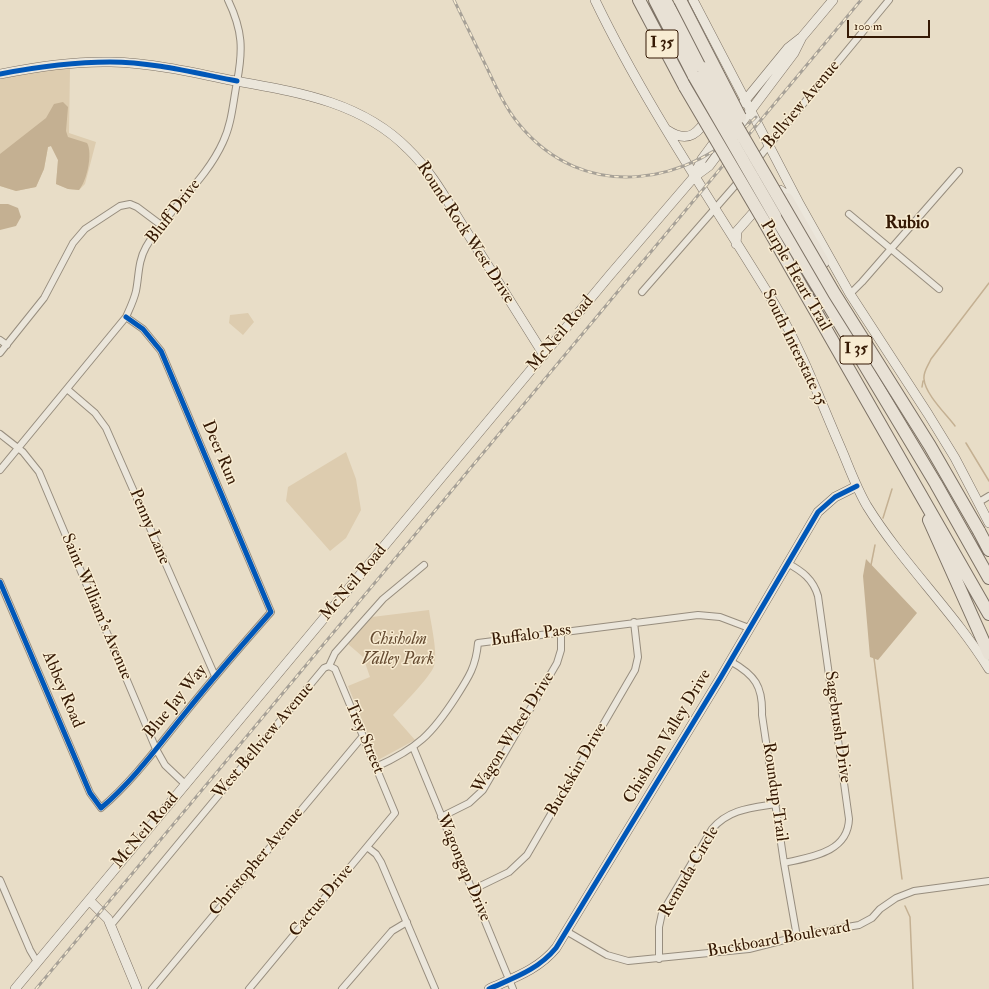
<!DOCTYPE html>
<style>
body{margin:0}
#map{position:relative;width:989px;height:989px;overflow:hidden;background:#e8ddc7;font-family:"IM FELL Double Pica",serif}
canvas{display:block}
.scale{position:absolute;left:847px;top:20px;width:83px;height:18px;box-sizing:border-box;border:2px solid #351904;border-top:0;padding-left:5px;font-size:12px;line-height:14px;white-space:nowrap;color:#351904;-webkit-text-stroke:3px #f8ecd2;paint-order:stroke}
</style>
<div id="map">
<canvas width="989" height="989"></canvas>
<div class="scale">100 m</div>
</div>
<script>
const ctx = document.querySelector('canvas').getContext('2d');
ctx.lineJoin = 'round';
function paint(path, color) { ctx.fillStyle = color; ctx.fill(path, 'evenodd'); }
function stroke(path, color, width, dash) { ctx.strokeStyle = color; ctx.lineWidth = width; ctx.lineCap = dash ? 'butt' : 'round'; ctx.setLineDash(dash || []); ctx.stroke(path); }
function drawText(font, color, halo, rows, align = 'center') {
  ctx.font = font + ' "IM FELL Double Pica",serif'; ctx.lineWidth = 3; ctx.setLineDash([]); ctx.textBaseline = 'middle'; ctx.strokeStyle = halo; ctx.fillStyle = color; for (const [text, x, y, turn = 0] of rows) {
    ctx.save(); ctx.translate(x, y); ctx.rotate((+turn || 0) * Math.PI / 180); ctx.textAlign = isNaN(turn) ? turn : align; if (halo) ctx.strokeText(text, 0, 0); ctx.fillText(text, 0, 0); ctx.restore();
  }
}
paint(new Path2D(`
 M70 68 69 133 96 142 85 184 79 190 68 189 56 184 58 160 51 146 48 147 44 169 36 187 16 191 0 186V79L36 72Z
 M248 313 254 322 243 335 229 323 230 315Z
 M346 452 356 479 361 510 346 538 330 551 286 501 288 487Z
 M429 610C431 624 438 653 434 666 431 676 401 707 393 715L415 740 378 760 348 686 370 677 363 657 348 644 372 617Z`), '#ddccaf');
paint(new Path2D(`
 M63 102 68 107 66 131 68 137 87 143C93 153 87 181 79 190L68 189 56 184 58 160 51 146 48 147 44 169 36 187 16 191 0 186V154L46 118 54 104Z
 M0 204H8L18 208 21 217 16 226 0 230Z
 M866 559 917 613 878 660 870 657 863 576Z`), '#c4b092');
stroke(new Path2D(`
 M922 387 923 381
 M955 426C946 414 925 394 924 379 923 372 928 366 931 359L989 283
 M966 443 989 481
 M883 518 892 489
 M871 565 875 545
 M874 658 902 879
 M905 906 910 917 913 989`), '#c4b092', 1.5);
const street = new Path2D(`
 M756 161 889 0
 M849 214 939 289
 M642 292 740 180
 M850 294 862 282 959 171
 M0 340 7 345
 M0 353 44 298 73 243 85 229 120 206 130 204 137 207 161 225
 M67 389 95 413 106 428 215 676
 M0 434 23 452 39 472 156 749 165 765 185 784
 M0 470 126 317C130 308 134 300 136 291 139 276 138 261 146 247 168 209 205 182 223 142 232 123 233 102 237 82 243 50 243 31 228 0
 M979 502 989 496
 M0 582 90 793 101 808C133 781 159 745 186 712 213 678 242 645 271 612L161 351 143 329 126 317
 M730 661C755 675 763 686 762 715L784 863 797 937
 M413 747 513 989
 M376 767C418 748 432 734 456 697 469 677 476 666 478 643L698 615 720 617 749 628
 M441 817 469 803 483 790 557 663 561 650V632
 M367 847 376 854 381 862 435 989
 M784 863C810 857 848 853 849 819L818 596C813 579 802 571 787 563
 M0 880 30 950 37 962
 M472 890 509 872 527 855 635 670 638 657 634 622
 M111 925 324 668 329 666 335 653 383 599 424 565
 M566 931 607 955 628 961 749 949 812 933 859 925 872 918 880 909 896 898 914 891 989 881
 M659 959V927L662 913 712 829C729 809 751 808 776 804
 M152 989 363 736
 M249 989 395 813 335 669 329 666
 M342 989 392 931 407 922`);
const secondary = new Path2D(`
 M595 0C646 106 713 203 774 303 802 350 821 403 843 453 850 470 857 489 867 506 903 564 953 611 989 669
 M693 0 800 205 850 294 928 414 955 458 989 523
 M0 74C37 67 74 61 111 62 149 63 187 71 225 79 290 91 359 99 408 149 431 171 446 199 463 226 490 269 517 312 544 355
 M743 103 788 48 802 37 833 0
 M739 126 794 53 802 37
 M667 130C694 148 702 125 717 105
 M694 176 702 159 719 136
 M771 192 780 190 796 201
 M736 244 737 231 760 205
 M89 900 108 919 137 989
 M15 989 610 275 694 177 709 166 724 146
 M489 989C513 978 538 970 556 948L721 677 818 512 835 497 857 486`);
const highway = new Path2D(`
 M639 0 685 87
 M655 0 694 76
 M665 0 703 68
 M787 199 823 262
 M775 216 936 484 989 578
 M765 223 989 614
 M929 520 989 654
 M979 531 989 550`);
stroke(street, '#978d7e', 8);
stroke(secondary, '#7d7265', 10);
stroke(highway, '#7d7265', 14);
stroke(street, '#ebe6db', 6);
stroke(secondary, '#ebe6db', 9);
stroke(highway, '#e8e1d5', 12);
const rail = new Path2D(`
 M454 0C465 23 476 45 487 68 496 87 505 107 518 123 584 205 690 186 756 117
 M36 989 861 0`);
stroke(rail, '#a7a197', 3);
stroke(rail, '#f8ecd2', 1.5, [4.5]);
const highwayBridge = new Path2D(`
 M680 0 740 117
 M703 68 834 293 930 446 979 531
 M694 76 775 216
 M685 87 765 223`);
stroke(highwayBridge, '#7d7265', 14, []);
stroke(highwayBridge, '#e8e1d5', 12);
stroke(new Path2D(`
 M0 74C36 67 73 62 110 62 153 62 195 73 237 81
 M0 582 90 793 101 808C133 781 159 745 186 712 213 678 242 645 271 612L161 351 143 329 126 317
 M489 989C513 978 538 970 556 948L721 677 818 512 835 497 857 486`), '#0057b8', 5);
for (const [x, y, w] of [
 [662,44,32],
 [856,350,32]
]) { const box = new Path2D(); box.roundRect(x - w / 2, y - 14, w, 28, 3); ctx.fillStyle = '#f8ecd2'; ctx.fill(box); stroke(box, '#351904', 1); }
drawText('bold 16px', '#351904', null, [
 ["I 35",662,44],
 ["I 35",856,350]
]);
drawText('17px', '#351904', '#f8ecd2', [
 ["Bellview Avenue",802,105,-50],
 ["Bluff Drive",174,212,-52],
 ["Round Rock West Drive",465,233,57],
 ["Purple Heart Trail",795,276,60],
 ["McNeil Road",561,334,-50],
 ["South Interstate 35",794,348,64],
 ["Deer Run",219,453,67],
 ["Penny Lane",149,527,67],
 ["McNeil Road",354,583,-50],
 ["Saint William's Avenue",96,607,67],
 ["Buffalo Pass",531,636,-8],
 ["Abbey Road",62,690,67],
 ["Blue Jay Way",176,702,-51],
 ["Sagebrush Drive",837,727,82],
 ["Wagon Wheel Drive",514,733,-58],
 ["Chisholm Valley Drive",668,737,-59],
 ["Trey Street",364,738,67],
 ["West Bellview Avenue",264,741,-50],
 ["Buckskin Drive",577,770,-60],
 ["Roundup Trail",774,792,82],
 ["McNeil Road",146,831,-50],
 ["Christopher Avenue",257,862,-50],
 ["Wagongap Drive",463,868,67],
 ["Remuda Circle",690,872,-60],
 ["Cactus Drive",322,901,-50],
 ["Buckboard Boulevard",779,940,-10]
]);
drawText('italic 17px', '#654b31', '#f8ecd2', [
 ["Chisholm",398,640],
 ["Valley Park",398,660]
]);
drawText('bold 18px', '#351904', '#f8ecd2', [
 ["Rubio",907,224]
]);
</script>
